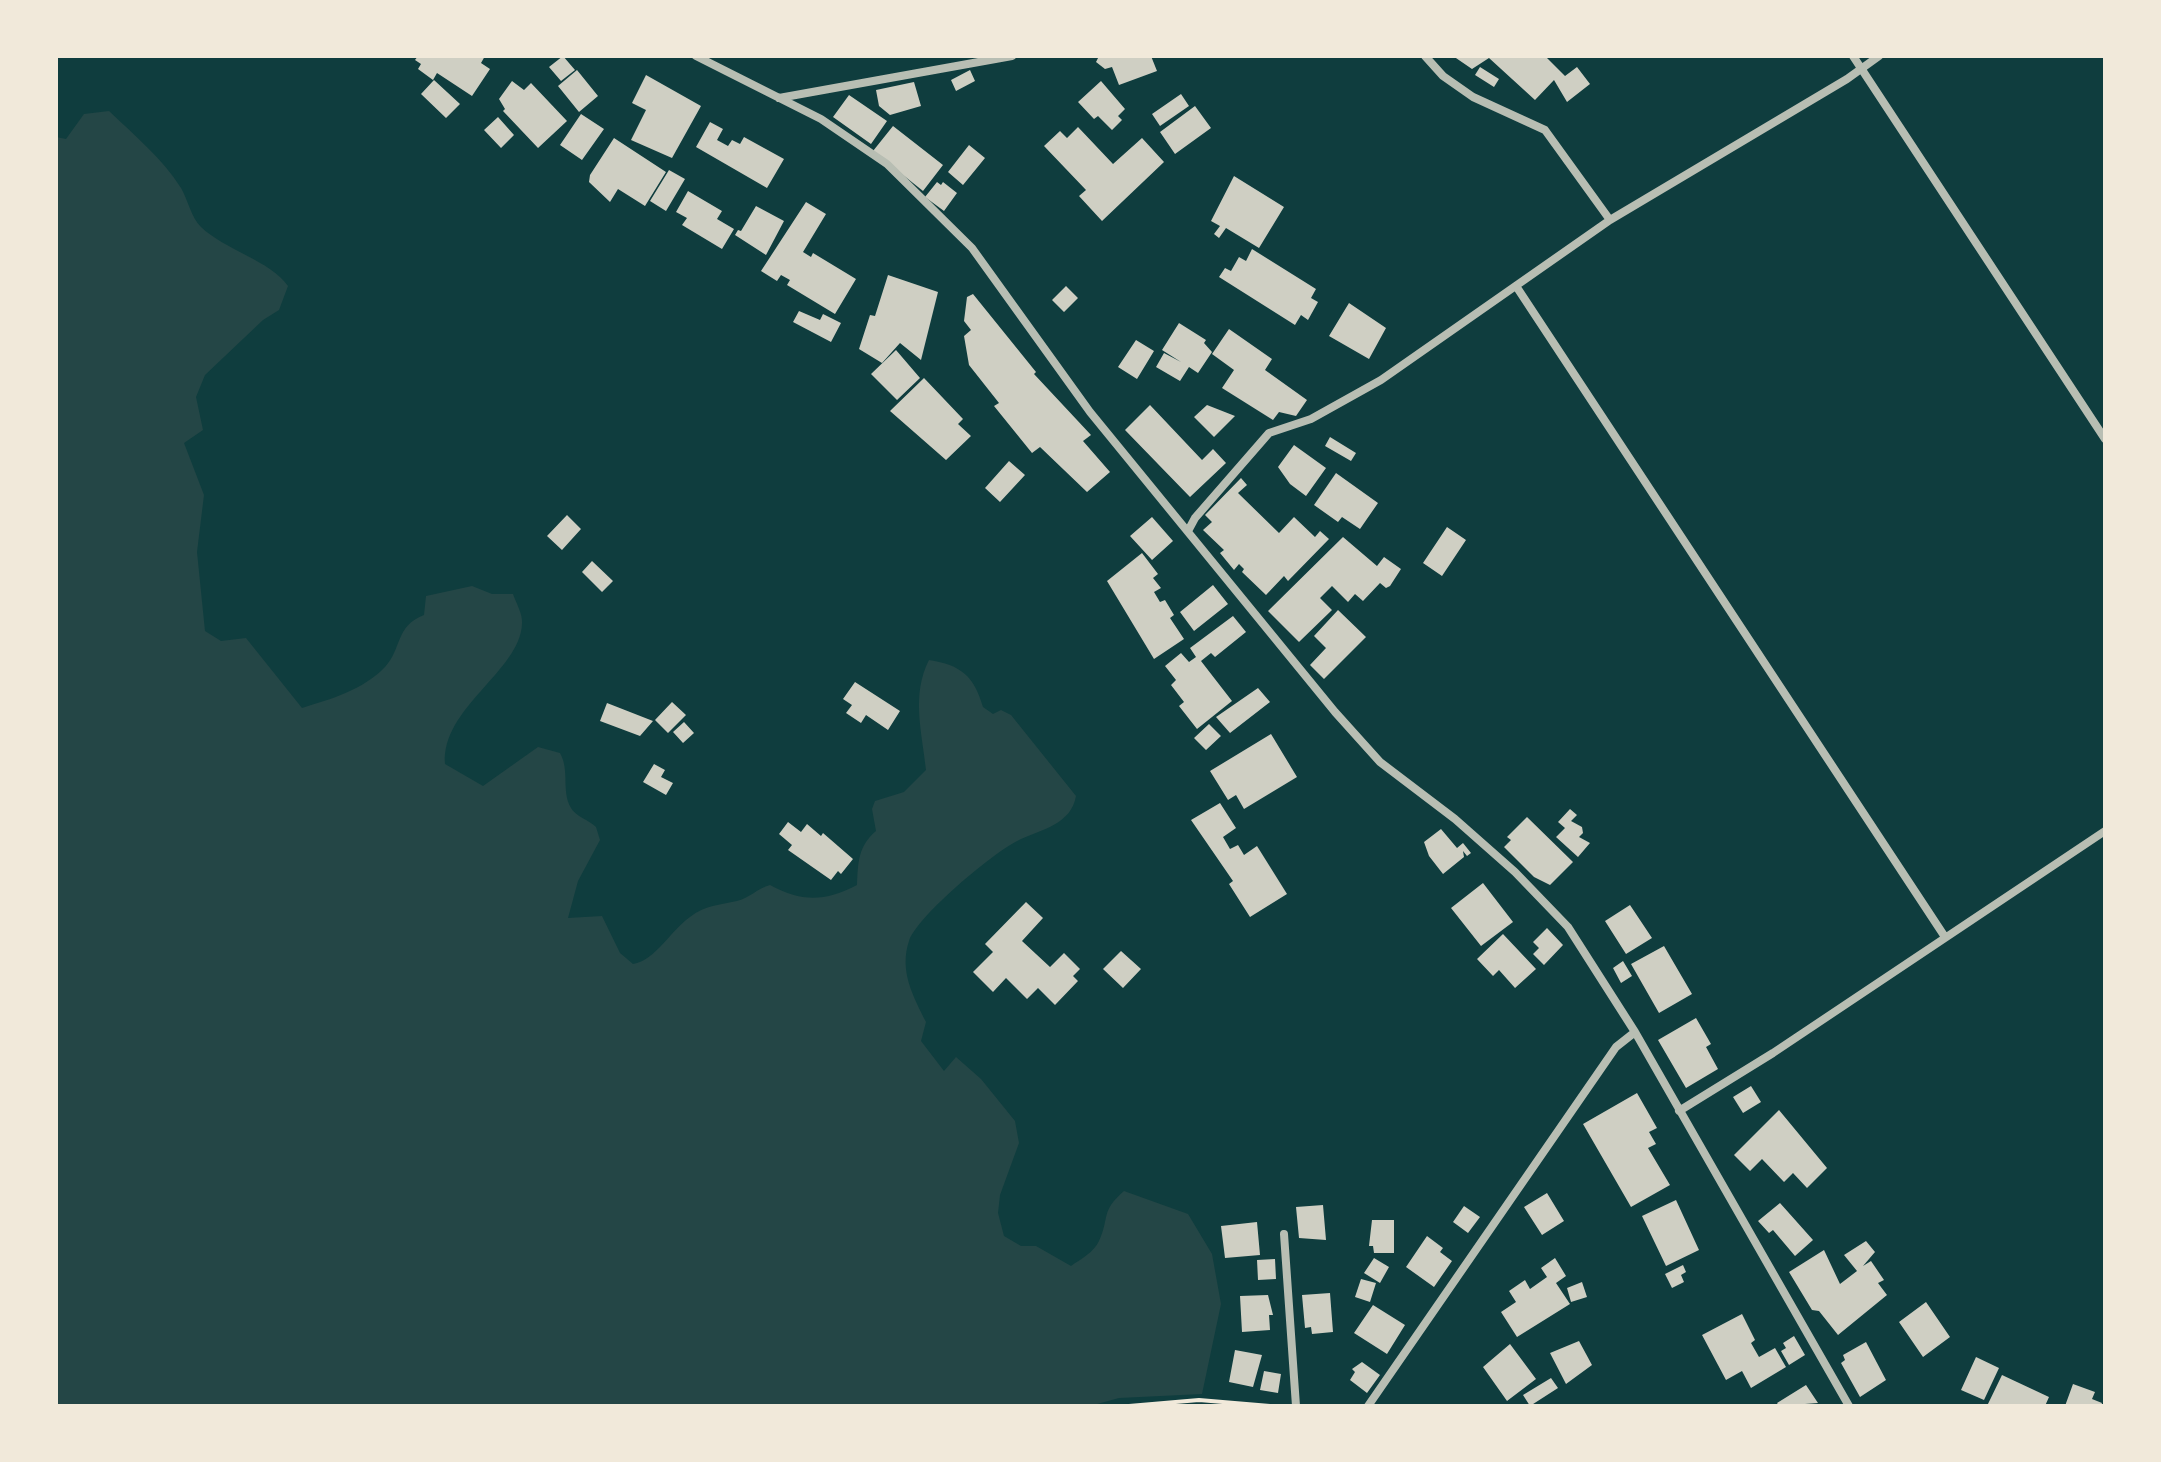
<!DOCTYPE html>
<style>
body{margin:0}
#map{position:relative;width:2161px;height:1462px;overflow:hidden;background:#0f3d3e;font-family:"Public Sans",sans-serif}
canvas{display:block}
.frame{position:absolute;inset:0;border:58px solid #f1e9da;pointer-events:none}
</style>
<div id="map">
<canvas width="2161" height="1462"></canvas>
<div class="frame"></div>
</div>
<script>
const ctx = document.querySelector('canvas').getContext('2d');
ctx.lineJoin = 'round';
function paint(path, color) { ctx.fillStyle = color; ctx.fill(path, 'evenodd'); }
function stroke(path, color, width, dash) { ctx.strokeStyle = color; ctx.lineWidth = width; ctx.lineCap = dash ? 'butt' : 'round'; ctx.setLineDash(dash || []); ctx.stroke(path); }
paint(new Path2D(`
 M109 111C135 136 162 158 181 188 188 200 191 217 201 227 225 250 271 261 288 286L279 310 263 320 205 375 196 397 203 430 184 443 204 495 197 552 205 631 221 641 246 638 302 708C331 699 363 690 385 667 402 649 395 626 424 615L426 596 472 586 492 594H513C516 603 523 614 522 624 520 671 441 708 445 764L483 786 538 747 560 753C570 771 561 791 571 808 575 816 589 820 596 827L600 840 578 881 568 918 602 916 620 953 633 964C656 960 670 931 690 917 705 905 720 905 737 901 748 899 758 888 770 885 801 902 825 902 857 885 858 863 858 846 876 831L872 809 875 801 904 792 926 770C922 732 911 695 929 660 961 665 974 676 983 707L993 714 1001 710 1011 715 1076 796C1071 824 1043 829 1021 839 996 850 917 916 909 941 899 971 913 996 926 1022L921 1041 944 1071 956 1057 981 1079 1015 1121 1019 1143 1000 1195 998 1213 1004 1236 1021 1246H1036L1071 1266C1081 1259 1094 1252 1099 1241 1110 1217 1100 1212 1124 1191L1188 1214 1212 1254 1221 1304 1202 1394 1119 1398 1090 1406H56V137L66 139 84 114Z`), '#244646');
paint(new Path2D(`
 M418 56H485L481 63 490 69 472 96 437 73 433 80 418 69 421 64 415 60Z
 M563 56 575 70 561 81 549 67Z
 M1099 56H1151L1157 71 1119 85 1112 67 1105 69 1096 62Z
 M1453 56H1545L1565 76 1577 67 1590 84 1567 102 1554 80 1535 100 1489 58 1472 69Z
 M1480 67 1499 79 1494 87 1475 75Z
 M577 70 598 96 579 112 558 86Z
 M970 70 975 81 956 91 951 80Z
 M646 75 701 106 672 158 631 140 646 110 632 103Z
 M434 80 460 104 446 118 421 94Z
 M512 81 524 90 531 83 567 121 538 148 503 111 505 109 499 99Z
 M1101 81 1125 109 1118 116 1122 120 1112 130 1098 116 1094 119 1078 102Z
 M914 82 921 106 890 115 879 106 876 90Z
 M1181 94 1189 106 1160 126 1152 114Z
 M849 95 887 121 871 144 833 117Z
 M1195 106 1211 128 1175 154 1160 132Z
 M581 114 604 129 582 160 560 145Z
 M498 117 514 135 501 148 484 130Z
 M710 122 723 129 717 140 728 146 732 140 740 144 744 137 784 159 767 188 696 147Z
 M893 126 943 165 923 191 873 151Z
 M1078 127 1113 164 1142 138 1164 162 1102 221 1079 196 1086 190 1044 146 1060 131 1067 138Z
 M614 138 666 172 645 206 618 189 610 202 589 182 590 175Z
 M969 145 985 158 963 185 948 172Z
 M669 170 685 179 666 211 650 201Z
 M1234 176 1284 207 1259 248 1226 228 1219 238 1214 234 1220 226 1211 221Z
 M937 182 941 185 943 182 957 193 944 211 925 197Z
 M688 191 722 211 717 219 734 229 722 249 682 225 687 218 676 212Z
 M806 202 826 214 803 252 811 257 813 253 856 279 835 314 787 285 790 280 781 275 777 281 761 271Z
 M756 206 784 221 766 255 735 235 738 230 741 231Z
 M1252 249 1316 289 1311 298 1318 302 1308 320 1301 315 1295 325 1219 277 1225 268 1231 271 1239 257 1246 261Z
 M888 275 938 292 921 360 900 343 882 363 859 349 870 315 875 316Z
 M1066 286 1078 298 1064 312 1052 300Z
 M973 294 1036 372 1034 374 1091 435 1083 441 1110 472 1087 492 1040 447 1032 453 994 406 999 403 969 365 964 336 971 330 964 321 967 297Z
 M1349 303 1386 328 1369 359 1329 336Z
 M799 311 820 320 823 314 841 323 831 342 793 322Z
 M1179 323 1206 340 1204 343 1212 352 1198 373 1189 367 1180 381 1156 367 1164 353 1181 362 1162 350Z
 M1229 329 1272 359 1265 370 1307 400 1296 416 1279 412 1273 420 1222 388 1234 370 1212 354Z
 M1136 340 1154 351 1137 379 1118 367Z
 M896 350 920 378 897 400 871 374Z
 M924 378 963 419 958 424 971 436 946 460 890 411Z
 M1150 405 1202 460 1213 449 1226 463 1190 497 1125 430Z
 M1207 405 1235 416 1214 437 1194 417Z
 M1330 437 1356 453 1351 461 1325 446Z
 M1294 445 1326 468 1306 496 1290 484 1278 467Z
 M1009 461 1025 475 1000 502 985 488Z
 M1336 473 1378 503 1360 529 1342 517 1338 522 1314 505Z
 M1241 478 1247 485 1238 493 1279 533 1294 517 1315 537 1320 531 1329 539 1288 581 1284 576 1266 595 1242 572 1244 569 1239 564 1234 570 1220 553 1224 550 1203 530 1212 522 1205 515Z
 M567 515 581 529 562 550 547 536Z
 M1152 517 1173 541 1152 560 1130 536Z
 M1447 527 1466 540 1442 576 1423 563Z
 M1343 537 1377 566 1384 557 1401 569 1390 586 1386 588 1380 583 1363 601 1355 594 1348 602 1332 586 1320 598 1332 610 1299 642 1268 611Z
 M1142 553 1158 574 1153 578 1161 588 1154 592 1160 602 1165 600 1174 615 1170 618 1184 639 1154 659 1107 581Z
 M592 561 613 581 602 592 582 572Z
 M1213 585 1228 604 1194 631 1180 612Z
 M1338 610 1366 637 1324 679 1310 665 1326 648 1314 636Z
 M1233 616 1246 632 1215 657 1211 653 1201 661 1232 701 1197 729 1179 706 1184 702 1171 685 1176 680 1165 666 1181 653 1189 662 1196 657 1190 648Z
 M855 682 900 711 888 730 866 715 861 723 846 713 852 705 843 699Z
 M1258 688 1270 702 1230 733 1216 717Z
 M672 702 686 715 668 733 655 720Z
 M607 703 653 721 640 736 600 721Z
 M684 722 694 733 683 743 673 732Z
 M1209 724 1221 736 1206 750 1194 738Z
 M1271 734 1297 777 1244 809 1236 795 1228 800 1210 771Z
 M654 764 665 770 661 777 673 783 666 795 643 782Z
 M1220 803 1236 828 1223 837 1230 849 1238 845 1244 855 1257 846 1287 894 1250 917 1229 884 1233 881 1191 820Z
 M1570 809 1577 815 1571 821 1582 827 1583 833 1579 837 1590 843 1578 857 1556 837 1565 828 1558 822Z
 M1527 817 1573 862 1550 885 1534 877 1504 847 1511 840 1507 837Z
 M788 822 801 832 807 824 821 836 823 833 853 859 841 874 838 871 831 880 788 850 792 845 779 834Z
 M1441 829 1457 848 1463 843 1471 853 1467 856 1463 851 1464 857 1443 874 1429 856 1424 842Z
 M1483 883 1513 922 1481 946 1451 908Z
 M1026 902 1043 918 1022 941 1050 967 1064 953 1080 969 1073 976 1078 981 1055 1005 1038 988 1027 999 1006 978 993 992 973 972 993 952 985 944Z
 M1630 905 1652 938 1626 954 1605 921Z
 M1547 928 1563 945 1544 965 1533 954 1539 948 1533 942Z
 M1503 934 1536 969 1515 988 1499 970 1493 976 1477 959Z
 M1664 946 1692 994 1659 1013 1631 964Z
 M1121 951 1141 969 1123 988 1103 969Z
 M1623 961 1632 976 1621 983 1613 968Z
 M1696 1018 1711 1044 1706 1047 1718 1069 1686 1088 1658 1040Z
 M1751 1086 1761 1102 1743 1113 1733 1097Z
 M1637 1093 1657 1128 1649 1132 1656 1144 1648 1148 1670 1185 1631 1207 1583 1124Z
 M1779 1110 1827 1168 1807 1188 1793 1173 1784 1182 1762 1159 1750 1171 1734 1155Z
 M1547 1193 1564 1221 1542 1235 1524 1207Z
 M1676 1200 1699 1250 1666 1266 1642 1216Z
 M1780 1203 1813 1240 1795 1256 1773 1230 1769 1233 1758 1221Z
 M1323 1205 1326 1240 1299 1238 1296 1207Z
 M1464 1206 1480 1217 1468 1233 1453 1222Z
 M1372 1220H1394V1253H1374L1373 1246H1369Z
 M1257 1222 1260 1255 1225 1258 1221 1226Z
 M1427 1236 1443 1248 1440 1252 1452 1261 1434 1287 1406 1267Z
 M1866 1241 1875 1252 1863 1266 1871 1261 1884 1280 1878 1283 1887 1295 1838 1335 1819 1311 1812 1310 1789 1272 1824 1250 1840 1284 1857 1271 1844 1255Z
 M1374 1258 1389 1267 1380 1283 1364 1273Z
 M1555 1258 1566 1276 1556 1283 1570 1304 1517 1337 1501 1312 1516 1302 1509 1291 1525 1280 1530 1289 1547 1277 1541 1268Z
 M1275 1259 1276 1279 1258 1280 1257 1260Z
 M1683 1265 1686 1272 1681 1275 1684 1282 1672 1288 1665 1274Z
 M1361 1279 1376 1283 1370 1302 1355 1297Z
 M1582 1282 1587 1297 1571 1302 1567 1288Z
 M1330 1293 1333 1332 1312 1334 1311 1327 1305 1328 1302 1295Z
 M1268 1295 1273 1315H1269L1270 1330 1242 1332 1240 1296Z
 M1926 1302 1950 1337 1923 1357 1899 1322Z
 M1373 1305 1405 1325 1387 1354 1354 1333Z
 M1742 1314 1755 1340 1751 1343 1759 1357 1775 1348 1786 1367 1751 1388 1742 1371 1726 1380 1702 1335Z
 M1794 1336 1805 1355 1789 1365 1781 1351 1786 1348 1783 1343Z
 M1579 1341 1592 1365 1566 1384 1550 1353Z
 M1866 1342 1886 1380 1860 1397 1841 1363 1845 1360 1843 1355Z
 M1510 1344 1536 1379 1507 1401 1483 1367Z
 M1235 1350 1262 1355 1253 1387 1229 1382Z
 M1976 1357 1999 1368 1984 1400 1961 1390Z
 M1362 1362 1380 1375 1367 1393 1350 1380 1355 1372 1352 1369Z
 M1264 1371 1281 1374 1278 1393 1260 1390Z
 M2002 1375 2049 1397 2045 1406H1987Z
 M1551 1378 1558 1388 1530 1406 1523 1395Z
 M2073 1384 2095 1392 2092 1399 2102 1403 2101 1406H2065Z
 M1806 1385 1818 1403 1779 1406 1777 1403Z`), '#cfcfc3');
stroke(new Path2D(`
 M1129 1406 1199 1400 1270 1406`), '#f1e9da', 4);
stroke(new Path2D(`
 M696 56 821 119 887 164 972 248 1090 412 1335 712 1380 762 1455 819 1515 872 1568 927 1635 1032 1849 1406
 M1425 56 1443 76 1473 97 1545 130 1610 220
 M1853 56 2105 439
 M779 98 1012 56
 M1516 286 1945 937
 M1188 531 1195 518 1269 433 1311 419 1381 380 1610 220 1847 79 1879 56
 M1679 1111 1773 1053 2105 831
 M1284 1234 1296 1406
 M1368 1406 1616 1047 1635 1032`), '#b8beb3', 8);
</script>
